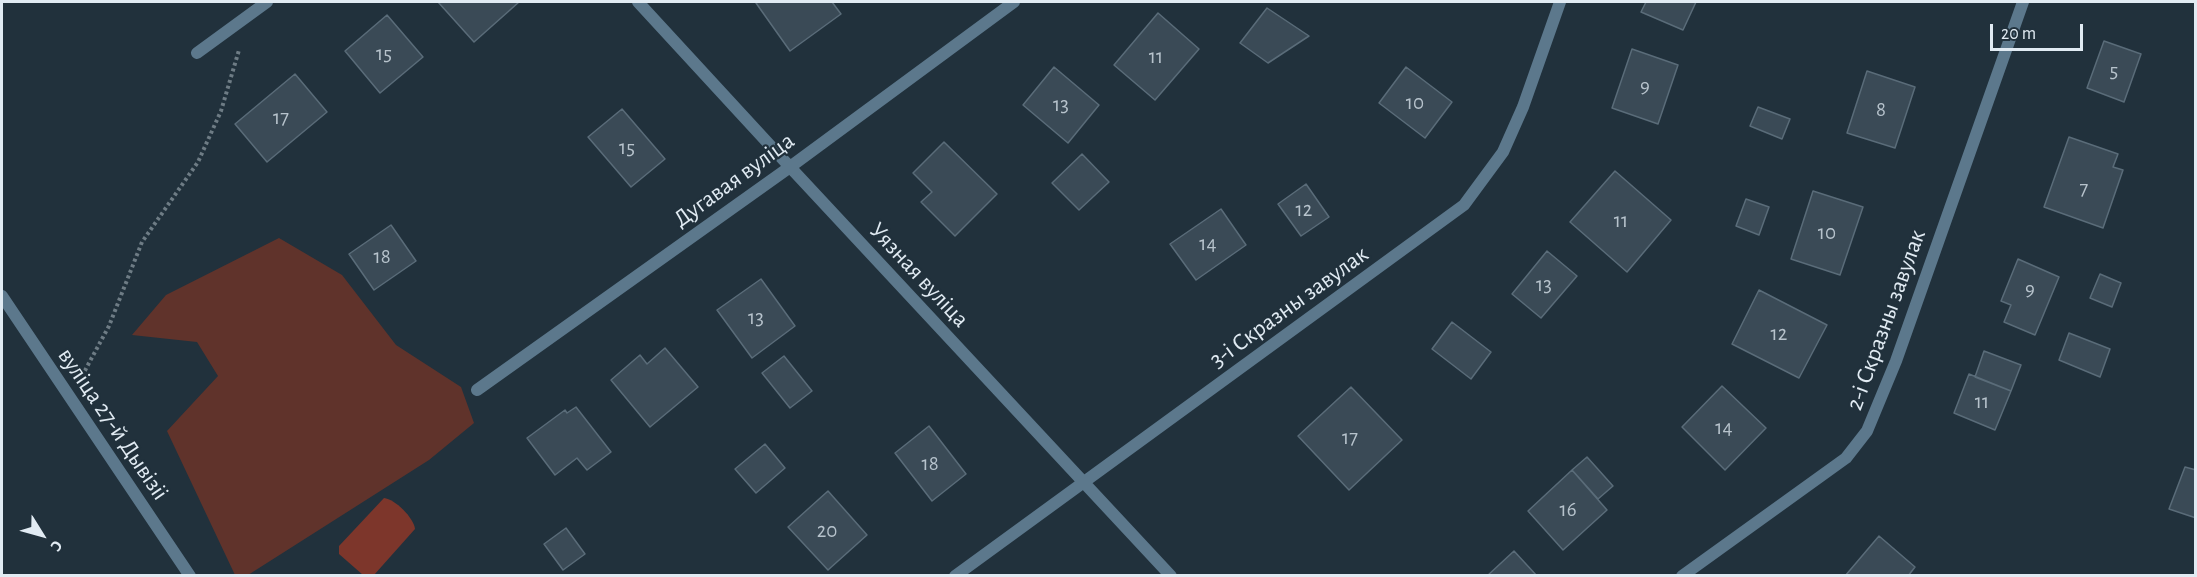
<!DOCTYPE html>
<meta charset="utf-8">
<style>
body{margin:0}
#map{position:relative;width:2197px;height:577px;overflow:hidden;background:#21313c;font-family:"Alegreya Sans",sans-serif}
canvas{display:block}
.frame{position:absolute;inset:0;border:3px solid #e1ebf3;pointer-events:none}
.north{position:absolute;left:12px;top:505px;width:60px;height:60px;-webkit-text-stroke:4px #21313c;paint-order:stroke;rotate:127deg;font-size:16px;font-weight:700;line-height:24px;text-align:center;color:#e1ebf3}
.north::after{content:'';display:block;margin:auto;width:21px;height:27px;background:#e1ebf3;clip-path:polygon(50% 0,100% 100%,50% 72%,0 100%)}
.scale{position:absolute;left:1990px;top:24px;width:93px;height:27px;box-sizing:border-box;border:3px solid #e1ebf3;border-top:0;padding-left:8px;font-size:18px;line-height:21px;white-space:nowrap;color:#e1ebf3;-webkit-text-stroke:4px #21313c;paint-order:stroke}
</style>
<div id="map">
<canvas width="2197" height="577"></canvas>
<div class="frame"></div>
<div class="north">С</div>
<div class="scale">20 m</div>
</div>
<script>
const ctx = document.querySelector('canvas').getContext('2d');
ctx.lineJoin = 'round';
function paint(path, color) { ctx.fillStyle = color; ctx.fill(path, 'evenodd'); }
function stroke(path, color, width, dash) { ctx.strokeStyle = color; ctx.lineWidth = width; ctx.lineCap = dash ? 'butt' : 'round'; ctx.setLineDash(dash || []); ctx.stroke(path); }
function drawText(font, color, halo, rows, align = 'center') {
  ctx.font = font + ' "Alegreya Sans",sans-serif'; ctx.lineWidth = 4.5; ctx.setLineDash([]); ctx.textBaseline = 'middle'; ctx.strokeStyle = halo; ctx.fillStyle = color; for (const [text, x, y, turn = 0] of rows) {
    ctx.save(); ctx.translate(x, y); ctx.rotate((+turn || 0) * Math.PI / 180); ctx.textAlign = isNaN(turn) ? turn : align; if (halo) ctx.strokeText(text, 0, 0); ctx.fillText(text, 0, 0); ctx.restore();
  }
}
paint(new Path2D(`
 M279 238 342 275 396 345 461 387 474 423 429 460 248 575H235L167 431 218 376 197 342 132 335 166 295Z`), '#60332b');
paint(new Path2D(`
 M384 498C395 499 414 518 415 529L374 575H363L339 554V546Z`), '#7d362b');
const building = new Path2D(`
 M438 2H519L474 42Z
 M758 2H832L841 14 790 51 756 3Z
 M1646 2H1696L1683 30 1641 12Z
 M1267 8 1309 36 1268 63 1240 43Z
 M1158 13 1199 49 1155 100 1114 65Z
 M387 15 423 57 380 93 345 51Z
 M2104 41 2141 54 2124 102 2087 88Z
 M1632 49 1678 65 1658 124 1612 108Z
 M1054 67 1099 105 1068 143 1023 105Z
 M1406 67 1452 102 1425 138 1379 103Z
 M1867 71 1915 87 1895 148 1847 133Z
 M295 74 327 112 267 162 235 124Z
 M1758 107 1790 119 1782 139 1750 126Z
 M622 109 665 159 631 187 588 137Z
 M2069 137 2118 154 2113 167 2123 170 2103 228 2044 207Z
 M944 142 997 194 955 236 921 202 932 192 913 173Z
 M1082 154 1109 182 1079 210 1052 183Z
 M1615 171 1671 220 1627 272 1570 222Z
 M1306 184 1329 217 1301 236 1278 204Z
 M1813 191 1863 207 1840 275 1791 259Z
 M1746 199 1769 207 1759 235 1736 226Z
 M1221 209 1246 245 1196 280 1170 244Z
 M391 225 416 261 374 290 349 254Z
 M1547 251 1577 276 1541 318 1512 294Z
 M2018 259 2059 277 2035 335 2004 322 2011 305 2001 301Z
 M2100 274 2121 283 2112 307 2090 298Z
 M761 279 795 326 752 358 717 310Z
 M1759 290 1827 325 1799 378 1732 344Z
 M1452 322 1491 352 1471 379 1432 349Z
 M2069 333 2110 349 2100 377 2059 360Z
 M665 348 698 387 650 427 611 380 640 355 647 364Z
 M1984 351 2021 365 2011 391 1975 377Z
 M784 356 812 391 790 408 762 373Z
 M1969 374 2011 391 1995 430 1954 413Z
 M1722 386 1766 428 1725 470 1682 427Z
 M1351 387 1402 440 1349 490 1298 436Z
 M576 407 611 452 587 470 577 458 555 475 527 438 565 410 567 413Z
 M929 426 966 474 932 501 895 453Z
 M765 444 785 468 756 493 735 469Z
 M1587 457 1613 486 1598 499 1572 470Z
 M2185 467 2196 470V518L2169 509Z
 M1572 470 1607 510 1563 550 1528 511Z
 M828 491 867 535 828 570 788 527Z
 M566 528 585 554 563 570 544 544Z
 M1879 536 1915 567 1908 576H1845Z
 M1514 551 1537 576H1487Z`);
paint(building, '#3a4a56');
stroke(building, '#5a6c79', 1.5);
stroke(new Path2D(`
 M82 376 109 326 142 242 198 162 221 111 239 50`), '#6e7c85', 4, [3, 3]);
stroke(new Path2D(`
 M638 2 790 167 1171 576
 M197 53 267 2
 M2 296 190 576
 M477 390 790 167 1014 2
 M955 576 1464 205 1503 152 1523 107 1560 2
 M1682 576 1846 458 1867 431 1896 361 2023 2`), '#5c788c', 12);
drawText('21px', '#b7c3cc', null, [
 ["15",384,54],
 ["11",1156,57],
 ["5",2114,71],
 ["9",1645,86],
 ["10",1415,103],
 ["13",1061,105],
 ["8",1881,110],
 ["17",281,118],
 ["15",627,148],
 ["7",2084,189],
 ["12",1304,210],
 ["11",1621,221],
 ["10",1827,233],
 ["14",1208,244],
 ["18",382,257],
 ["13",1544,285],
 ["9",2030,289],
 ["13",756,318],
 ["12",1779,334],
 ["11",1982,402],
 ["14",1724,428],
 ["17",1350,438],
 ["18",930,464],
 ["16",1568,510],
 ["20",827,531]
]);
drawText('24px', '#e1ebf3', '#21313c', [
 ["Дугавая вуліца",734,180,-36],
 ["Уязная вуліца",919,275,47],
 ["3-і Скразны завулак",1289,307,-36],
 ["2-і Скразны завулак",1886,320,-70],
 ["вуліца 27-й Дывізіі",113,424,56]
]);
</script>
